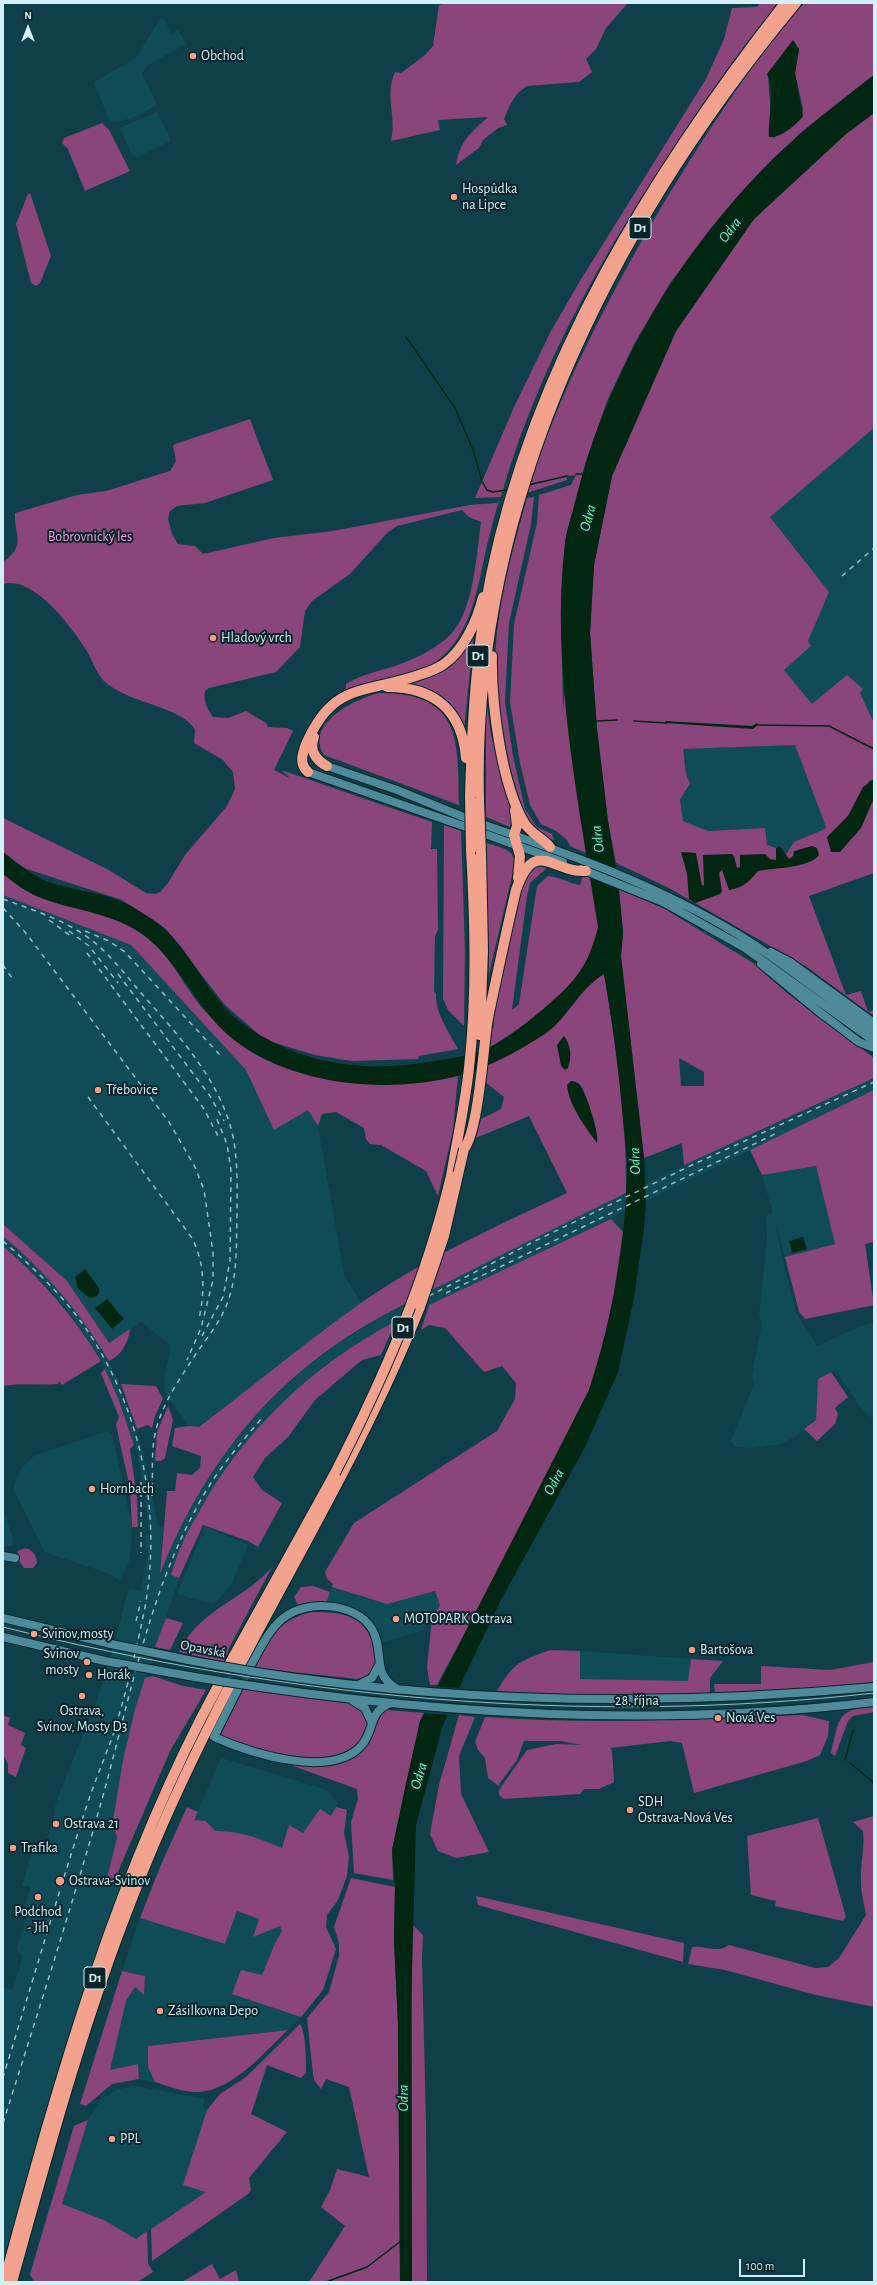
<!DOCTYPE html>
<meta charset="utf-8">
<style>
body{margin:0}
#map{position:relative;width:877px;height:2285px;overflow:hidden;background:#0f404a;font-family:"Alegreya Sans",sans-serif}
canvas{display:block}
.frame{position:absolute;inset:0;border:4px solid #d2f0f8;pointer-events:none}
.north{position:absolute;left:8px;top:8px;width:40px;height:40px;-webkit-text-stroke:3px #0a242a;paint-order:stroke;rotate:0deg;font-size:11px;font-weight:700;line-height:16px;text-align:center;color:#d2f0f8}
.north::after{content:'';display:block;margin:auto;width:14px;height:18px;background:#d2f0f8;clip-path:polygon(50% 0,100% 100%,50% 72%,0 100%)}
.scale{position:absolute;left:739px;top:2259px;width:66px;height:18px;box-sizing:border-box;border:2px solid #d2f0f8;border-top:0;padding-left:5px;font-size:12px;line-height:14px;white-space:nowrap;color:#d2f0f8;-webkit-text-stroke:3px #0a242a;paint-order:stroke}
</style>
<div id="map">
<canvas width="877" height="2285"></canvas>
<div class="frame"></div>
<div class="north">N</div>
<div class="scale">100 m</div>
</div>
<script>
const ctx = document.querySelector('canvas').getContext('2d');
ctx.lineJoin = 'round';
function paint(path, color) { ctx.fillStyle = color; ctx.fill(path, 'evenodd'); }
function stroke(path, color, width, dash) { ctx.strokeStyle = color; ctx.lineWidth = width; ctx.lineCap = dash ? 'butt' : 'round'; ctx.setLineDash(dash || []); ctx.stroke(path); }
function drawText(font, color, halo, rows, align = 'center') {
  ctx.font = font + ' "Alegreya Sans",sans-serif'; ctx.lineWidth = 4; ctx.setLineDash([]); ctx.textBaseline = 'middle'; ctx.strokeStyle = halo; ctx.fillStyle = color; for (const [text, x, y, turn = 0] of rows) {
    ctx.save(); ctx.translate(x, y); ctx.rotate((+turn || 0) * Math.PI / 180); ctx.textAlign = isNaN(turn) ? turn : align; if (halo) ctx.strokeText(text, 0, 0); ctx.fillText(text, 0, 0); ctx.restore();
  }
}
paint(new Path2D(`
 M161 18H163L172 34 178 30 186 44 146 66 142 74 157 105 135 117 117 122 109 120 94 82 136 58Z
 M157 112 171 141 137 157 132 155 120 128Z
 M874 428V723L860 693 812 704 784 670 811 646 807 642 829 592 770 517Z
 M795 745 826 827 825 829 793 846 785 856 776 848 767 845 765 828 708 831 683 821 680 800 686 788 684 772 686 759 683 749Z
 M3 895 131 945 246 1070 274 1129 308 1110 318 1126 344 1275 361 1303 199 1427 189 1426 165 1393 164 1380 171 1345 141 1322 109 1343 67 1281 3 1224Z
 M874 1078V1090L373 1334 333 1360 293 1392 264 1421 232 1459 200 1508 171 1573V1575L179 1578 135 1709 123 1760 117 1845 107 1878 121 1885 79 2006 3 2261V1988L13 1989 23 1956 16 1950 30 1907 25 1906 30 1889 29 1885 27 1887 22 1886 32 1852 37 1854V1856L43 1855 52 1822 55 1820 53 1819 55 1811H57L54 1810 59 1795 93 1710 108 1667 129 1588 141 1591 147 1555 145 1535 150 1534 142 1477 135 1445 103 1364 74 1319 51 1291 3 1246V1236L45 1274 67 1298 99 1344 117 1377 143 1451 158 1527H163L160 1573 177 1532 192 1502 224 1453 271 1400 301 1372 339 1343 403 1305 532 1238 714 1151 801 1113Z
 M816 1166 835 1244 785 1257 774 1218 784 1266 796 1313 817 1346 861 1326 874 1323V1416L870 1417 861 1408 835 1369 818 1379 816 1420 793 1438 780 1444 753 1448 735 1447 731 1441 754 1384 752 1375 762 1323 759 1315 767 1240 766 1216 773 1213 762 1175Z
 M109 1431V1434H112L132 1527 130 1559 120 1581 110 1574 45 1552 13 1489 20 1470 34 1456Z
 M3 1509 13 1538 12 1546H3Z
 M205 1527 248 1545 231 1585 214 1604 177 1594Z
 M332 1587 374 1601 435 1590 440 1605 423 1630 381 1643 374 1626 326 1604Z
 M580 1651 691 1659 688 1681 580 1679Z
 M221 1758 324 1789 330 1793 338 1804 331 1816 320 1809 303 1833 283 1849 268 1842 225 1831H215L206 1821 194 1820Z
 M237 1911 259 1919 253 1937 280 1926 282 1931 275 1943 262 1975 232 1994 301 2017 288 2030 148 2046V2067L155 2082 139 2079 138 2064 110 2070 126 2001 135 1987 144 1994 145 1976 122 1971 140 1918 225 1944Z
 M134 2086 205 2099 203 2108 208 2110 184 2185 206 2192 136 2239 104 2220 62 2204 88 2120 102 2098 116 2090Z`), '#104c58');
paint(new Path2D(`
 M446 3H628L606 28 596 49 586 59 592 72 579 82 527 86C515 93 509 106 504 119L507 125 498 128 483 140 479 148 456 165C460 140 472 132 488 117L438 120 440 130 391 141C397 117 384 96 395 72L401 73 425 55 433 46 439 5Z
 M760 3H778C735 56 696 112 659 170 593 272 534 379 501 497L475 498 514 407 551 331 580 281 706 79 724 39 732 8 757 7Z
 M804 3H874V75L799 134 734 202 670 283 634 344 607 401 585 464 565 541 561 604 563 710 565 690 586 853 570 846 567 840 556 831 541 824 530 805 520 763 510 702 514 624 537 523 539 495 571 485 576 475 567 476V480L527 493C559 392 606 302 659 211 703 138 748 67 804 3ZM799 49 795 73 803 109 801 119 785 132 773 138 769 132 771 118 768 76Z
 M874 113V428L770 517 829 592 808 641 811 646 784 670 812 704 847 675 863 689 860 693 874 723V779L869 781 848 816 827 839 855 836 874 798V873L809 896 846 995 861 991 868 1012 874 1010V1015L868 1012 807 967 667 887 616 863 608 821 597 729 590 633 594 565 612 476 676 331 754 219 846 134ZM795 745 826 827 825 829 794 842 785 856 780 846 776 848 767 845 765 828 708 831 683 821 680 800 690 783C683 771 686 762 683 749Z
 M102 123 109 130 130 171 85 191 68 149 62 143 64 138Z
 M30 193 51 256 40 283 36 286 31 283 16 224 28 194Z
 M250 419 273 480 205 503 177 506 170 511 168 519 172 534 178 544 195 546 203 554 274 538 333 531 470 505 497 503 499 500C493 521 487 543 483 564 474 605 465 648 424 669 400 681 371 681 346 692V684C366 672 383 671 403 663 419 657 438 647 450 635 473 614 477 552 481 522L469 517 462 510 397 526 387 533 350 574 312 601 305 611 300 647 276 672 209 688 205 691C203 701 207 708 213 717L228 718 246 711 266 723 268 727 287 728 293 731 274 770 290 778 281 770 432 822 431 849H437L438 930 435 936 434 991 436 994C435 1013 449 1032 458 1049L419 1056 418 1059 351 1061 315 1055 265 1040 225 1005 166 929 122 900 27 869 3 856V818L107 869 146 893 155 894 160 892 168 883 185 855 227 806 235 789 233 772 223 760 194 743 195 730C183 706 127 704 103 680 96 672 92 660 87 651 72 628 34 575 3 584V562C27 545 14 536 15 513L77 495 106 491 170 471 176 461 173 446 175 444Z
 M534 497 531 524 509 623 505 702 513 756 525 809 537 827 552 834 554 840C542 837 531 826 525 815 512 777 500 738 496 698 490 630 509 562 527 498Z
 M474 631 464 730C459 703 436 689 410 684 437 673 464 661 474 631Z
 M379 693C461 693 458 739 459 805L324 755C304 723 356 699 379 693Z
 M486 698 491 735 512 816 510 827 486 817Z
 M444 825 461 831 465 950 464 1026 448 1010 443 999Z
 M486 843C498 847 514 848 515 863L489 974Z
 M538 865 549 866 530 883 527 896 512 1010 519 1004 537 886 548 876C560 877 568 883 580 885L583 875 590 877C592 892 599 912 598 928 593 981 530 1022 489 1048L492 1035 489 1036 490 1031 494 1027 493 1015 512 924 523 881Z
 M3 874C16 884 29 894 44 899 79 910 110 913 141 933 170 952 182 985 204 1010 213 1019 222 1030 232 1038 275 1076 354 1087 410 1083 426 1082 442 1078 458 1075L453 1130 438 1196 426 1171 381 1145 370 1144 366 1139 364 1128 336 1112 322 1114 318 1126 308 1110 274 1130 246 1070 131 945 3 895Z
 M619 889 665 909 753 963 787 993 874 1058V1078L684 1165 682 1143 644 1158 621 956 623 932ZM679 1058 704 1072V1086H681Z
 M604 973C616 1046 627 1120 626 1193 569 1221 512 1249 456 1278 416 1298 375 1318 338 1343 255 1400 196 1481 160 1574L167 1491H175L177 1473 192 1475 200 1468 201 1456 172 1446 175 1428 189 1426 199 1427C253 1386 306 1342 361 1303 425 1258 497 1226 567 1193L529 1116 476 1138 481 1119 501 1109 504 1097 485 1082 487 1065 546 1033 584 989Z
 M874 1090V1242L865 1244 874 1305 805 1319 799 1312 785 1257 835 1244 816 1166 762 1175 750 1150Z
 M611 1219 623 1232 614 1293 604 1345 589 1390 505 1557 437 1685H430L427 1668 432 1618 440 1605 435 1591 387 1604 332 1587 333 1584 327 1579 325 1572 354 1523 497 1431 515 1399 516 1383 502 1366 484 1372 445 1328 429 1325 421 1330 429 1305Z
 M3 1224 67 1281 109 1343 130 1329C128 1343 122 1355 109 1361 78 1309 48 1275 3 1236Z
 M3 1246C42 1280 74 1316 101 1361L62 1385 59 1381 58 1384C40 1386 22 1382 3 1386Z
 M396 1321 381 1355 362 1360 315 1400 288 1437 265 1458 253 1477 262 1490 282 1503 258 1547 248 1541 203 1525 179 1578 171 1575C176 1556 185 1536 195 1519 239 1434 312 1365 396 1321Z
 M105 1369 118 1398 134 1445 130 1449 137 1497 138 1527H132L130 1488 116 1425 119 1417 101 1373Z
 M831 1372 848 1397 835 1408 838 1414 835 1424 817 1441 804 1429 816 1420 818 1379Z
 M121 1384 156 1386 163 1399 155 1416 152 1428 148 1425 137 1429Z
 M168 1406 173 1420 165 1458 161 1461H155L157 1432Z
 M25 1548C32 1549 37 1556 37 1563L33 1568H24L17 1558 18 1551Z
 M272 1567 230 1646 224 1662 179 1652C200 1608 243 1601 272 1567Z
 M313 1586 330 1592 326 1604 298 1605 294 1597 301 1587Z
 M311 1612C328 1612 345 1612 359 1622 371 1630 382 1659 372 1672 368 1676 363 1677 358 1679L254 1668C270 1638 277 1621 311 1612Z
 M166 1618 183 1623 170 1650 155 1647Z
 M550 1650 580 1651V1679L688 1681 691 1659 723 1661 710 1678V1694L574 1696 497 1691C514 1662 520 1661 550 1650Z
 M874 1662V1684L769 1693 715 1694 714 1684H761V1666L830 1670Z
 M153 1676 183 1686 206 1690 170 1751 114 1881 107 1878 117 1838 113 1821 123 1760 135 1709 145 1678Z
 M241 1689 352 1704C361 1709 369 1715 367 1727 365 1743 340 1761 324 1760 291 1759 256 1749 225 1739L222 1736 221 1730Z
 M874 1706V1712L853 1716 848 1721 835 1756 831 1753C840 1719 835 1710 874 1706Z
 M386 1710 424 1713 420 1721 392 1850 393 1880 354 1873 351 1822 358 1799 357 1789 293 1766 291 1763C321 1767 355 1770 371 1737 377 1726 377 1718 386 1710Z
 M3 1715 10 1718 8 1725 25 1733 21 1745 26 1748 16 1777 8 1773V1764L3 1754Z
 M459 1715 475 1717 459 1756 461 1794 489 1852 456 1858 438 1851 430 1834 439 1785Z
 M802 1715 829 1721 828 1736 820 1755 807 1761 694 1793 682 1743 670 1741 610 1748 612 1750 614 1782 599 1789H584L580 1794 504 1799 499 1795V1790L527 1750 556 1744 582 1745 560 1741H524L517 1760 499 1784 500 1787 488 1778 485 1758 478 1750 475 1742 485 1717C591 1725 697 1719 802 1715Z
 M187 1807 198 1812 194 1820 206 1821 215 1831C237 1830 262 1839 282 1848L289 1825 303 1833 320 1809 331 1816 336 1807 347 1810 344 1833 349 1856 347 1876 338 1900 327 1915 326 1927 336 1949 323 1990 301 2017 232 1994 241 1970 262 1975 275 1943 282 1931 280 1926 253 1937 259 1919 237 1911 225 1944 140 1918 160 1867Z
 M874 1816V2007L816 1995 725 1970 688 1964 692 1947C706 1945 716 1954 729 1945L815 1968 828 1967 839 1958 866 1915C864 1903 861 1893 861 1881 860 1864 865 1850 863 1831L853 1822Z
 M818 1818 846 1917 843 1921 775 1906 776 1901 751 1895 747 1836Z
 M351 1878 395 1887 394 1940 398 2024 400 2282H309L345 2226 321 2207 330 2190 337 2169 369 2177 349 2087 326 2079 321 2089 314 2080 313 2074 307 2018 329 1992 339 1956V1943L334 1927Z
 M476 1896 684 1943 683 1962 478 1905Z
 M412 1924 423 1935 422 1958 426 2123 427 2282H412Z
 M122 1971 145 1976 144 1995 135 1987 126 2001 110 2070 138 2064 139 2079 112 2084 86 2106 80 2104Z
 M300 2024C306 2032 306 2061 306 2073L301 2078 267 2065 251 2114 287 2132 249 2178 251 2190 248 2194 152 2261 151 2229 206 2192 183 2185 207 2110 220 2094 246 2077Z
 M288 2030C264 2052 235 2089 199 2092 184 2093 169 2086 155 2082L148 2067V2046Z
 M88 2120 62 2204 104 2220 136 2239 147 2231 148 2263 153 2272 137 2282H34L30 2274 74 2126Z
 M212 2264 220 2279 236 2270 239 2282H182Z`), '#8a457b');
paint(new Path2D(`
 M793 40 799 49 795 73 803 116C796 125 781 138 769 137 768 119 775 90 767 74Z
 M874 75V113L846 134 754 219 676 331 612 476 594 565 590 633 597 729 608 821 618 881 623 932 621 956 644 1158 646 1203 644 1228 634 1298 618 1372 585 1447 501 1600 459 1688 442 1728 416 1825 411 2008 412 2282H400L398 2024 394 1940 395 1887 392 1850 405 1788 420 1721 589 1390C613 1316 627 1238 627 1160 626 1143 623 1126 622 1109 618 1064 612 1019 604 974 579 989 568 1018 545 1034 521 1049 492 1066 465 1074 392 1095 294 1087 233 1039 196 1010 180 961 142 934 111 912 77 912 42 898 27 893 16 884 3 874V852C18 863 32 876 49 882 72 890 98 892 120 901 131 905 142 913 152 919 192 946 206 999 246 1026 304 1066 367 1073 435 1061 453 1058 471 1055 488 1048 508 1039 526 1023 542 1010 574 983 588 968 598 927 579 804 550 667 565 543 566 532 570 521 573 510 579 487 585 464 593 441 629 340 686 249 760 172 794 136 835 105 874 75Z
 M665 721 752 726 757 723 758 725 753 729 666 723Z
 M874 779V798L861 828 840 852H831L827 837 848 816 863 787Z
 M780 846 789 859 793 856 794 851 812 846 817 848 819 855C811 868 772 868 758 871 749 881 744 888 729 890L722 870 719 873 722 891 720 894 695 903 689 899 687 874 681 852 696 853 702 886 704 885 703 855 732 854 734 856 737 868 740 867V855L765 854 770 859 776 860V848Z
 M564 1036C571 1045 572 1058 568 1068L565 1070 561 1066 557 1045Z
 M571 1081C574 1081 577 1082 580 1085 586 1092 600 1135 597 1143 585 1126 569 1106 567 1085Z
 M803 1237 807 1249 792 1253 789 1241Z
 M85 1269 99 1288C101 1295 94 1298 89 1298L78 1288 75 1277Z
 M107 1299 124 1319 112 1329 95 1308Z`), '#012713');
paint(new Path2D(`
 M434 1687 461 1688 450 1715 422 1713Z`), '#0f404a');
stroke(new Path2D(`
 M406 337 455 408 473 450 482 481 487 490 493 492 507 490
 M576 474H584
 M528 485 567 476
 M597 721 617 720
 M634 721 667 723
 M758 725 829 726 874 749
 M845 1760 853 1730
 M850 1763 874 1783
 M326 2282 367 2267 401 2241`), '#012713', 1.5);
stroke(new Path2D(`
 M238 1689 250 1667`), '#2c5a64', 8, [8, 4]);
stroke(new Path2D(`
 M218 1686 230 1663
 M229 1687 240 1665`), '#2c5a64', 10, [10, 5]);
const secondary = new Path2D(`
 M327 766 397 790 466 818
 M308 772 466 827
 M485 825C574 856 657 885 739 935 786 964 829 1000 874 1032
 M485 834 563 862
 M581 869 663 902 745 948 874 1041
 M771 952 790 962 874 1023
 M761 964 818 1011 859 1042 874 1048
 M3 1556 15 1558
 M3 1618 111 1644
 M3 1637 105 1661
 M193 1661 210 1664
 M250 1667C259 1651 268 1631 282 1619 305 1599 356 1602 372 1629 385 1651 371 1674 396 1688
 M256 1672C461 1704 668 1706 874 1687
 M189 1676 207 1679
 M358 1685 372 1678 379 1665
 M253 1686C457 1716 669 1726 874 1702
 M238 1689 214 1737C250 1753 332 1780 362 1745 375 1729 368 1713 390 1703
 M353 1701 365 1708 371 1721`);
const motorway = new Path2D(`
 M492 656C491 701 501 785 525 824 532 834 542 838 550 847
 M387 687C434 687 462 710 466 758
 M314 737C309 749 315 760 327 766
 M308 772C299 764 302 755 306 744 333 683 361 694 416 676 425 673 436 670 444 664 464 650 477 621 483 597
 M470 797C472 722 476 649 491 575 535 362 653 172 785 3
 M479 801C471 504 610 227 796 3
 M515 810 517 826 514 835 520 856 518 878
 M480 1035 483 950 481 854
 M464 1149C479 1129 483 1047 488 1018 497 975 506 932 516 890 535 836 552 873 586 871
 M451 1176C457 1140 465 1105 469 1068 477 996 475 923 471 850
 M230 1663 335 1473
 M240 1665C303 1545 370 1433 420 1307
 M4 2282C59 2078 117 1872 218 1686
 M12 2282C48 2153 83 2023 132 1899 160 1826 193 1756 229 1687`);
stroke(secondary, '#03252c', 10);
stroke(motorway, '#03252c', 12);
stroke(secondary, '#4e8a99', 8);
stroke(motorway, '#f3a28d', 10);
stroke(new Path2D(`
 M3 1627C287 1698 583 1726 874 1693`), '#98bbc4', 1);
stroke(new Path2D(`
 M842 576 874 548
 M3 899C30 909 59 918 83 934 106 949 123 972 141 993 179 1036 224 1084 234 1142 238 1166 237 1191 237 1215 236 1243 238 1271 229 1298 222 1321 207 1337 194 1357 178 1381 161 1406 155 1434 151 1454 153 1476 152 1496
 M3 908 25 932 169 1122 195 1167 204 1190 213 1252V1280L201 1328 187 1360
 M49 920 72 937
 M69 931 89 946 118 983
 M85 931 109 941 125 952 220 1055
 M87 953 204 1109 218 1136
 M3 965 12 978
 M118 974 210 1096 224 1121
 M88 1097 192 1238C205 1264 205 1291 199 1319
 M3 1241C29 1264 54 1287 76 1315 140 1399 165 1514 143 1617 135 1656 125 1697 113 1735 104 1760 94 1783 86 1808 57 1897 31 1987 3 2077
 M446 1293 777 1133
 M429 1296 533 1242 692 1165 874 1082
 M202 1336 223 1297 230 1261 231 1170 227 1144 216 1117
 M141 1482V1553
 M136 1621 141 1601
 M3 2123C36 2019 69 1915 99 1810 128 1709 146 1600 197 1507 214 1474 238 1446 262 1418`), '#98bbc4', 1.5, [5, 5]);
const secondaryBridge = new Path2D(`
 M111 1644 193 1661
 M105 1661 189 1676
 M210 1664 256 1672
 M207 1679 253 1686`);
const motorwayBridge = new Path2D(`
 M470 797 471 850
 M479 801 481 854
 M420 1307 444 1236 464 1149
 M335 1473C384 1377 426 1281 451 1176`);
stroke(secondaryBridge, '#03252c', 10, []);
stroke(motorwayBridge, '#03252c', 12, []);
stroke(secondaryBridge, '#4e8a99', 8);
stroke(motorwayBridge, '#f3a28d', 10);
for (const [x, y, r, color] of [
 [193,56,4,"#f49e87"],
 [454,197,4,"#f49e87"],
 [213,638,4,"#f49e87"],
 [98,1090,4,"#f49e87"],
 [92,1489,4,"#f49e87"],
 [396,1619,4,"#f49e87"],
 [34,1634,4,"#f49e87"],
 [692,1650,4,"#f49e87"],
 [87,1662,4,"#f49e87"],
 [89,1675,4,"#f49e87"],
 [82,1696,4,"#f49e87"],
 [718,1718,4,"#f49e87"],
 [630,1810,4,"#f49e87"],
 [56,1824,4,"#f49e87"],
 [13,1848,4,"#f49e87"],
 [60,1881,5,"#f49e87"],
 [38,1897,4,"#f49e87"],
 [160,2011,4,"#f49e87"],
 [112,2139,4,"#f49e87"]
]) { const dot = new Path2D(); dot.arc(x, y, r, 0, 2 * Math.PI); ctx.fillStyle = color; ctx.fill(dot); stroke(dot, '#0a242a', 1.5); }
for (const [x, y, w] of [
 [640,228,22],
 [478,656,22],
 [403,1328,22],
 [95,1978,22]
]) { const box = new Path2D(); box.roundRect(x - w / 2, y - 11, w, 22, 3); ctx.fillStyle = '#0a242a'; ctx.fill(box); stroke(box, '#d2f0f8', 1); }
drawText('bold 13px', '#d2f0f8', null, [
 ["D1",640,228],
 ["D1",478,656],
 ["D1",403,1328],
 ["D1",95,1978]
]);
drawText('14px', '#d2f0f8', '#0a242a', [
 ["Obchod",201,56],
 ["Hospůdka",462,189],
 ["na Lipce",462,205],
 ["Hladový vrch",221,638],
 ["Třebovice",106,1090],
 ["Hornbach",100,1489],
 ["MOTOPARK Ostrava",404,1619],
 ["Svinov,mosty",42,1634],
 ["Bartošova",700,1650],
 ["Svinov",79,1654,"right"],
 ["mosty",79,1670,"right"],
 ["Horák",97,1675],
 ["Ostrava,",82,1711,"center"],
 ["Svinov, Mosty D3",82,1727,"center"],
 ["Nová Ves",726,1718],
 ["SDH",638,1802],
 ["Ostrava-Nová Ves",638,1818],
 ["Ostrava 21",64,1824],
 ["Trafika",21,1848],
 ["Ostrava-Svinov",69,1881],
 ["Podchod",38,1912,"center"],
 ["- Jih",38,1928,"center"],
 ["Zásilkovna Depo",168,2011],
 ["PPL",120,2139]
], 'left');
drawText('14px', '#f99de4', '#0a242a', [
 ["Bobrovnický les",90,537]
]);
drawText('14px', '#d2f0f8', '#0a242a', [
 ["Opavská",203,1649,11],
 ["28. října",637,1701]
]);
drawText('italic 15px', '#69ffab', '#0a242a', [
 ["Odra",730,230,-52],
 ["Odra",588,518,-75],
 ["Odra",598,839,-97],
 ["Odra",635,1161,-92],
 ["Odra",554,1482,-62],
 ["Odra",419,1776,-73],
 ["Odra",403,2098,-90]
]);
</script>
